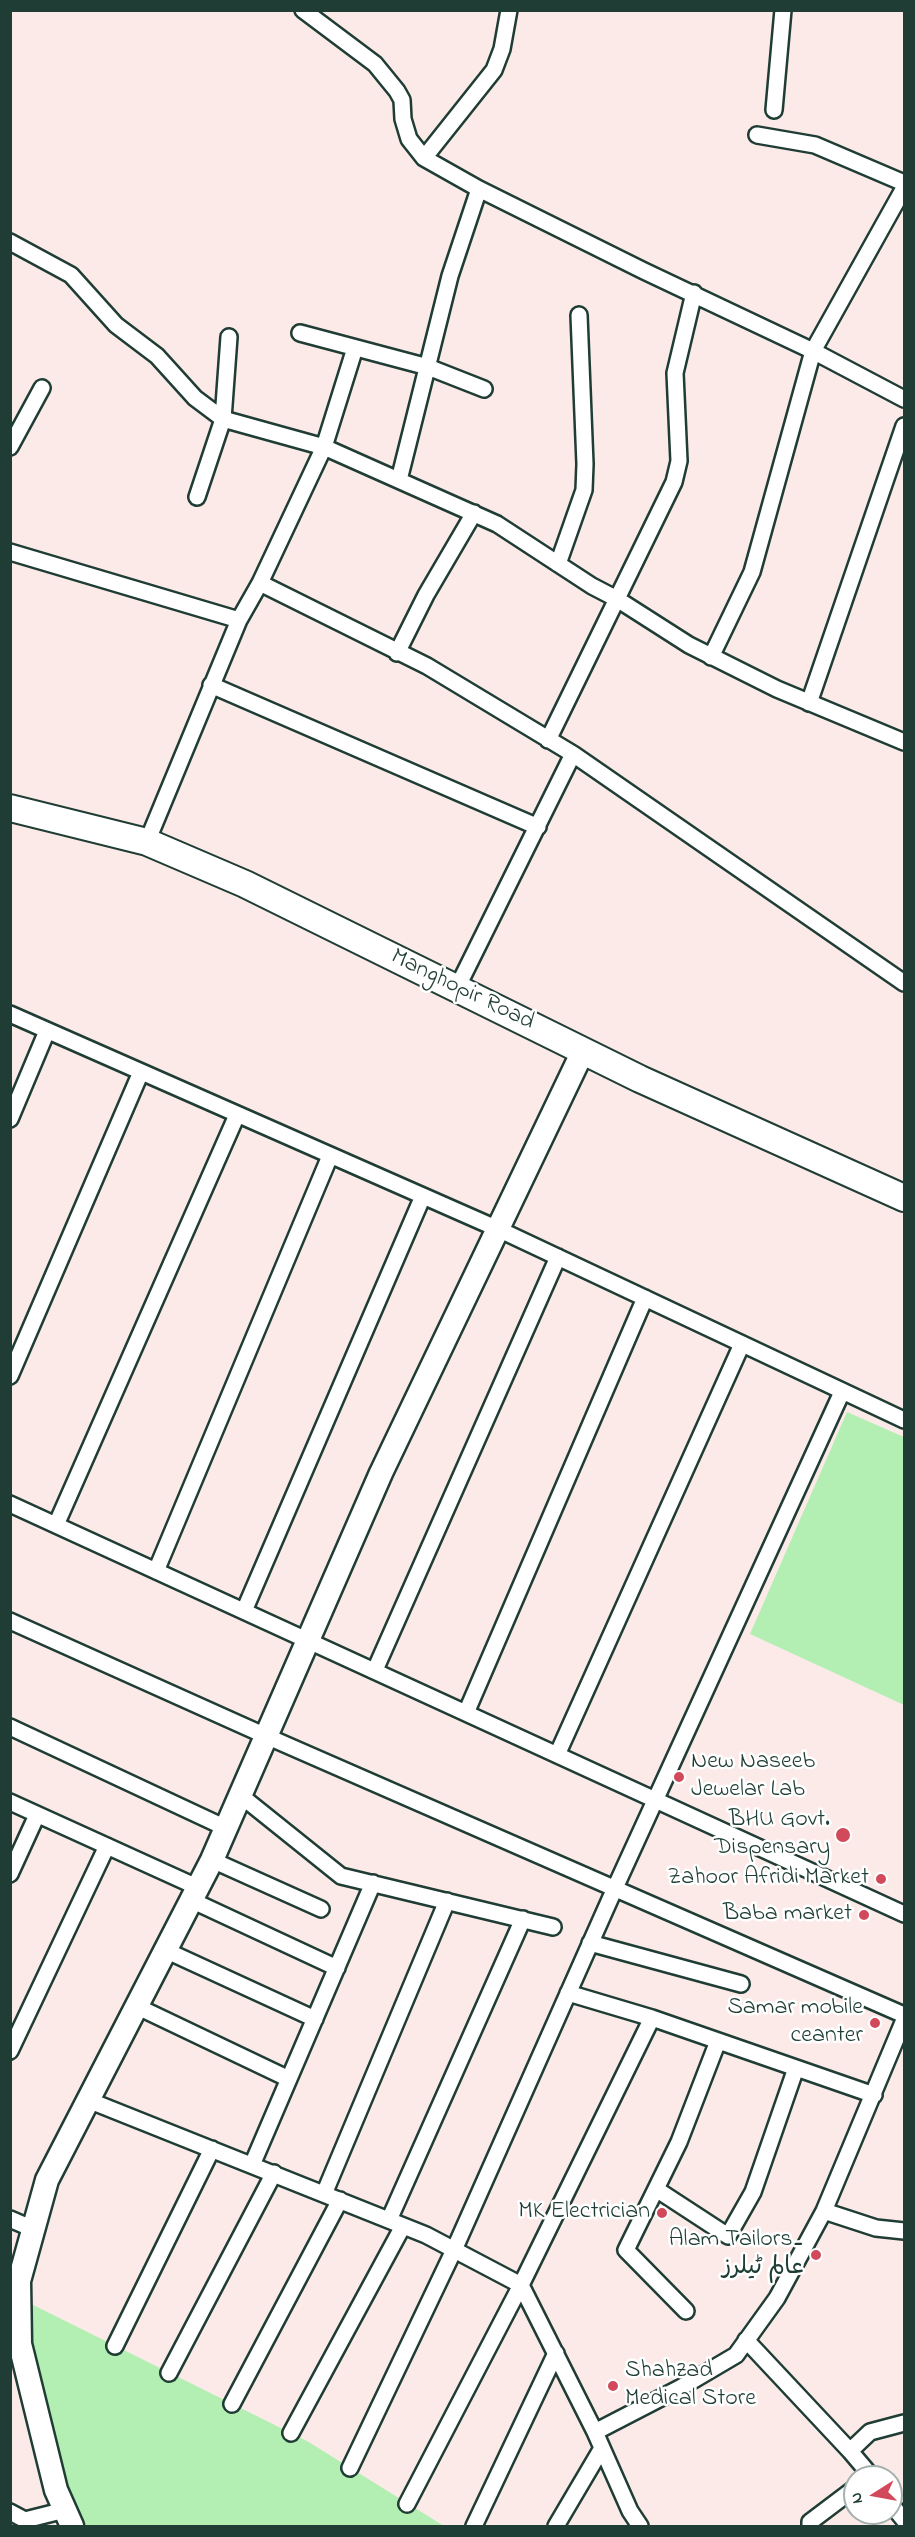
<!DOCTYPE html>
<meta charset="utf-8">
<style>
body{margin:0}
#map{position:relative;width:915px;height:2537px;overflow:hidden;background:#fceae8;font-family:"Indie Flower",sans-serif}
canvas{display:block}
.frame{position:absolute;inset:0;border:12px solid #1f3d34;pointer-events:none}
.north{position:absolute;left:843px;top:2465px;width:60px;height:60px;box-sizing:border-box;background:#fff;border:2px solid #a5b1ae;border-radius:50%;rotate:259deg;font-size:16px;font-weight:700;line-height:24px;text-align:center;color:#1f3d34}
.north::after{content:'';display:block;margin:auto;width:21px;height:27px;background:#d1495b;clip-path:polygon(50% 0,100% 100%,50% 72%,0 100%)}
</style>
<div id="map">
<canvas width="915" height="2537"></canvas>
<div class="frame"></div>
<div class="north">N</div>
</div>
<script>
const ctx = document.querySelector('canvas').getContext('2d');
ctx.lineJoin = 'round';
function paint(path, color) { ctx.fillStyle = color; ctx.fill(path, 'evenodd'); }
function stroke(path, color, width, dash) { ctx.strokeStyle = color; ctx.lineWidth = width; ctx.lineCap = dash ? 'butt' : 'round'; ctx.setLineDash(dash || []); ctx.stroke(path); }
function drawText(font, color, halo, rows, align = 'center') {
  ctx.font = font + ' "Indie Flower","Playpen Sans Arabic",sans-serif'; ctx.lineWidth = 5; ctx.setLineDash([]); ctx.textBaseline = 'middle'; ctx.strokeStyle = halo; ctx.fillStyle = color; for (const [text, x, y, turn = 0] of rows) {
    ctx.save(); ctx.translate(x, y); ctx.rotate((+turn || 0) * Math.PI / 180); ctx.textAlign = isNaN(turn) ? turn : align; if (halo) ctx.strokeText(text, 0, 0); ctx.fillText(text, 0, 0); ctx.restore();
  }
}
paint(new Path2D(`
 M847 1412 904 1437V1705L750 1634Z
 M19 2298 307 2441 444 2526H73Z`), '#b3eeb3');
const street = new Path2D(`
 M303 10 375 64 397 91 402 100 403 119 409 139 424 158 479 189 644 271 813 351 904 399
 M774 110 783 10
 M757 135 815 145 904 183
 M424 158 494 70 502 49 509 10
 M10 242 71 275 116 325 157 356 195 398 223 419 197 497
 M300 333 428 367 484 389
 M229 337 223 419 324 447 497 524 592 586 617 599 689 645 777 689 904 742
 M10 447 42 388
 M399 480 450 276 479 189
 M10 552 239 620
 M558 564 584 490 585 464 579 315
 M260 583 427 666 573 754 904 983
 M397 653 426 595 474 513
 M711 657 752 572 813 351 904 188
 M211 685 538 827
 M809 703 904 426
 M548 740 674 482 679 461 675 373 694 293
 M147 842 239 620 260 583 324 447 355 348
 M457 988 573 754
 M10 1014 498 1229 904 1420
 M10 1119 47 1031
 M10 1376 141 1072
 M10 1504 904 1914
 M56 1525 237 1115
 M156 1571 330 1156
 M244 1611 423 1196
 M10 1621 266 1736 904 2015
 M375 1670 558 1257
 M466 1713 645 1298
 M10 1727 226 1828
 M557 1755 742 1344
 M240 1795 341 1876 553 1927
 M10 1802 197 1887
 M212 1860 321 1909
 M10 1874 37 1815
 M191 1900 337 1968
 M590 1943 741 1984
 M165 1950 315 2019
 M568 1993 652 2018 874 2095
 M136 2006 289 2079
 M10 2051 107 1846
 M88 2100 426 2235 521 2285 595 2432 630 2511 640 2526
 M252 2165 373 1883
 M656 2189 728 2236 753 2192 796 2068
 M324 2194 447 1901
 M824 2211 876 2228 904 2231
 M10 2219 33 2229
 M389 2220 523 1919
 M686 2311 626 2250 679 2142 718 2041
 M746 2340 850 2451
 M115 2346 212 2149
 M169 2373 274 2173
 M232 2404 340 2200
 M595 2432 680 2388 736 2355 777 2298 824 2211 904 2020
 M291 2433 403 2226
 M350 2468 454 2250 615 1888 842 1392
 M872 2477 850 2451 870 2432 904 2423
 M407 2504 521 2285 652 2018
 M891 2504 904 2520
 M10 2512 25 2520 65 2510
 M474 2526 556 2353
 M556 2526 602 2448
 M810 2526V2522L855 2488`);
const secondary = new Path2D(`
 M72 2526 56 2490 20 2344 19 2281 47 2180 212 1860 381 1473 583 1051`);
const primary = new Path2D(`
 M10 808 147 842 245 884 640 1079 904 1198`);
stroke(street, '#1f3d34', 20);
stroke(secondary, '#1f3d34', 27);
stroke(primary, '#1f3d34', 30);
stroke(street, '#fff', 15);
stroke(secondary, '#fff', 22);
stroke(primary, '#fff', 26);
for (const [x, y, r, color] of [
 [679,1777,6,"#d1495b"],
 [843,1835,8,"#d1495b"],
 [881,1879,6,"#d1495b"],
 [864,1915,6,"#d1495b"],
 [875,2023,6,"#d1495b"],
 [662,2213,6,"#d1495b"],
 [816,2255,6,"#d1495b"],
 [613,2386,6,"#d1495b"]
]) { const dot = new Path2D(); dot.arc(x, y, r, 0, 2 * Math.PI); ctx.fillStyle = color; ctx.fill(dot); stroke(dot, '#fff', 2); }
drawText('24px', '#1f3d34', '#fff', [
 ["Manghopir Road",462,991,26]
]);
drawText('24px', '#1f3d34', '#fff', [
 ["New Naseeb",691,1763,"left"],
 ["Jewelar Lab",691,1791,"left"],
 ["BHU Govt.",830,1821],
 ["Dispensary",830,1849],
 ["Zahoor Afridi Market",869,1879],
 ["Baba market",852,1915],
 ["Samar mobile",863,2009],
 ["ceanter",863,2037],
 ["MK Electrician",650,2213],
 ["Alam Tailors۔",804,2241],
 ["عالم ٹیلرز",804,2269],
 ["Shahzad",625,2372,"left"],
 ["Medical Store",625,2400,"left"]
], 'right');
</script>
